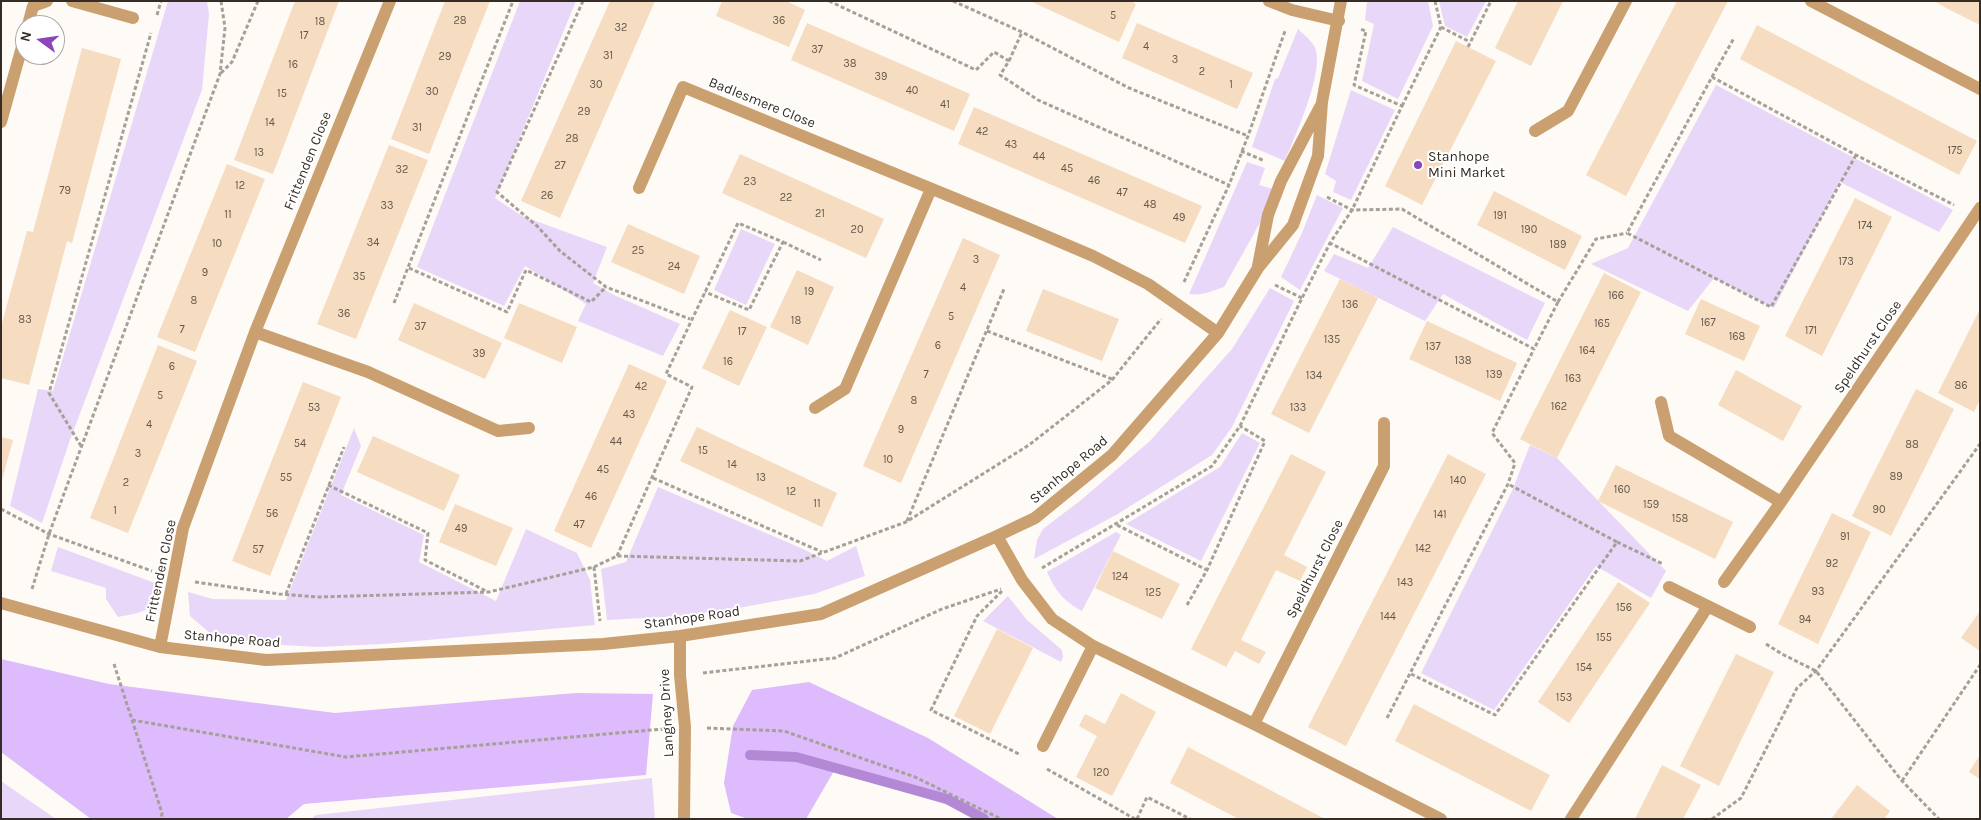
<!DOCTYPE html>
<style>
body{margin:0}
#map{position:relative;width:1981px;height:820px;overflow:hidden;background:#fefaf5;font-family:Karla,sans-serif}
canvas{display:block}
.frame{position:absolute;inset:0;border:2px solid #352d25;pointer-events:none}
.north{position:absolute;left:15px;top:15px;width:50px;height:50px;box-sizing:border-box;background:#fff;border:1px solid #aeaba8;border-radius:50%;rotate:284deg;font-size:14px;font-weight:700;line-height:20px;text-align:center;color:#352d25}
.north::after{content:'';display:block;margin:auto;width:18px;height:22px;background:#8a46ba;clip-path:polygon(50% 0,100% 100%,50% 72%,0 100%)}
</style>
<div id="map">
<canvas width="1981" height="820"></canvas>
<div class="frame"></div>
<div class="north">N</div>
</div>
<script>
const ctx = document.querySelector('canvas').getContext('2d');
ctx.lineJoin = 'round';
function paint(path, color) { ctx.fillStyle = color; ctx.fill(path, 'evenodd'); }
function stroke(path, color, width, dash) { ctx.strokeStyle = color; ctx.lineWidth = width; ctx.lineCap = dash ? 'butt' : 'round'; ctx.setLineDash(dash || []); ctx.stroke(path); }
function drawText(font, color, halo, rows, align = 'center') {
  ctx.font = font + ' Karla,sans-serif'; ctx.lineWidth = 4; ctx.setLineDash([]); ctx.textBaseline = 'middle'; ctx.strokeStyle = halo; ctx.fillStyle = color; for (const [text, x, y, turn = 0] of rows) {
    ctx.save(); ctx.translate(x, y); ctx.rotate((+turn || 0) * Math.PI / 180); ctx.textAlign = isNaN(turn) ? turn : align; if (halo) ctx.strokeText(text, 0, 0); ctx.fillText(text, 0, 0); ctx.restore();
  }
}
paint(new Path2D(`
 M168 1H207L209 14 202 90 70 440 42 523 10 506 38 389 53 391Z
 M520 1H576L495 198 522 216 607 247 593 283 614 295 680 324 663 356 578 321 586 304 525 266 504 306 417 267Z
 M1367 1H1428L1433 26 1398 99 1362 81 1374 24 1365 20Z
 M1439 1H1486L1467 37 1445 26Z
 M1298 29C1303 34 1310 39 1314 46 1327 67 1294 138 1285 161L1252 147 1275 79 1278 78Z
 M1716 85 1953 210 1939 232 1840 182 1774 308 1714 278 1688 311 1591 264 1628 248Z
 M1351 90 1395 110 1351 200 1333 192 1336 181 1325 174Z
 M1247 162 1265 168 1259 185 1273 189 1265 214 1224 287C1212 291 1202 296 1189 294Z
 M1317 195 1343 208 1300 290 1281 277 1302 233Z
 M1393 227 1545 303 1527 340 1443 294 1425 321 1324 271 1334 254 1368 268Z
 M741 229 775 244 746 305 714 290Z
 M1270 288 1294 301 1232 427 1212 455 1116 515 1034 559 1037 540 1043 529 1081 500 1150 441 1232 349Z
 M354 428 361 446 341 495 424 535 419 562 496 601 526 529 577 553 590 580 595 625 383 644 317 647 267 644 212 635 190 616 188 592 213 599 286 600Z
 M1242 433 1260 443 1201 561 1126 524 1220 467Z
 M1530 445 1557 458 1666 571 1651 598 1596 566 1494 710 1421 673 1512 491Z
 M658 487 801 548 827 561 856 546 865 576 814 594 744 607 683 616 607 620 601 569 626 562Z
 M1116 532 1121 535 1082 611C1064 601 1056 592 1047 572Z
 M58 547 163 586C151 613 144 612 118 617L106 599V588L51 571Z
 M1008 596 1027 620 1062 650 1063 657 1061 662 983 621Z
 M652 778 655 819H311L316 815Z
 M1 781 56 819H1Z`), '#e9d7f9');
paint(new Path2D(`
 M1 659 109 684 335 713 576 693 653 694 646 775 304 804 286 819H91L1 752Z
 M809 682 928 738 1058 819H975L955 807 834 771 806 819H748L731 813 724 783 733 726 752 690Z`), '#ddbbfc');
stroke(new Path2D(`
 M750 755 796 757 947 799 984 819`), '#b389d6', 10);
paint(new Path2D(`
 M295 1H339L273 174 234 160Z
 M445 1H490L429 154 391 139Z
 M610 1H655L560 218 521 201Z
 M722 1H786L805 10 789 47 716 16Z
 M1030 1H1131L1136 4 1119 42Z
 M1518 1H1563L1531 66 1495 48Z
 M1677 1H1728L1626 196 1586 175Z
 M1934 1H1980V25L1948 9Z
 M807 23 970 94 954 131 791 60Z
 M1137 23 1253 73 1237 109 1122 58Z
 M1757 25 1977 141 1959 175 1740 59Z
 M1456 41 1496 61 1422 205 1385 186Z
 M82 48 121 59 72 243 67 241 29 385 1 378V327L27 231 33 232Z
 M974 107 1202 206 1185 243 958 144Z
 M389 145 428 160 356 339 317 324Z
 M740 154 884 219 866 258 722 193Z
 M227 164 265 179 195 352 157 337Z
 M1494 191 1582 236 1565 270 1477 225Z
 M1855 198 1892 217 1822 356 1785 336Z
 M628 224 700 256 684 294 611 262Z
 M963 238 1000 255 901 483 863 466Z
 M797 270 834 287 808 345 770 327Z
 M1604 273 1641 292 1557 458 1520 439Z
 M1340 279 1378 298 1309 433 1271 414Z
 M1043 289 1119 319 1102 361 1026 331Z
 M1701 299 1760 326 1744 361 1685 334Z
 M414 303 502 343 485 379 398 340Z
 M519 303 577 327 562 363 504 338Z
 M1980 309V400L1974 412 1938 393Z
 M730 310 767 327 739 386 702 368Z
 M1427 321 1517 363 1500 401 1409 359Z
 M158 345 197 361 128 533 90 518Z
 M629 364 667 381 591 548 554 531Z
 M1736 370 1802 406 1783 441 1718 405Z
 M303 382 341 397 270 576 232 561Z
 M1916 389 1954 409 1891 536 1852 516Z
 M697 427 837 493 822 527 680 461Z
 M373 436 460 475 444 511 357 472Z
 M1 437 13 440 2 480H1Z
 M1291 454 1326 472 1284 555 1307 567 1300 581 1276 570 1241 640 1266 652 1259 664 1235 651 1226 667 1191 649Z
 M1448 454 1486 474 1346 746 1308 727Z
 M1616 465 1733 522 1715 559 1598 501Z
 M455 504 513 528 496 566 439 542Z
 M1832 513 1871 532 1818 644 1778 624Z
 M1113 551 1180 584 1162 619 1095 588Z
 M1618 582 1650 603 1569 723 1538 702Z
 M1980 611V651L1961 638Z
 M997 629 1033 648 990 734 954 716Z
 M1736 654 1774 672 1719 786 1680 766Z
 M1121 693 1156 712 1112 796 1076 777 1097 736 1079 726 1085 714 1105 724Z
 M1414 704 1550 775 1531 811 1395 741Z
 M1188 747 1291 801 1325 819H1239L1204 801 1170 783Z
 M1980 755V779L1969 772Z
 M1662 765 1701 785 1683 819H1635Z
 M1857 785 1890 811 1884 819H1831Z`), '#f6dcc0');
stroke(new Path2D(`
 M583 1 497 192 537 226 560 251 606 287 690 319
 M829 1 976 70 994 52 1009 61 1000 75 1038 100 1229 185
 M953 1 1022 32 1129 88 1248 136
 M157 15 161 1
 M1441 27 1470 42
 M1468 47 1491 1
 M1009 61 1022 32
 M221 73 232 62 258 1
 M1712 77 1734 38
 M1402 106 1441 27 1435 1
 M1241 151 1265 161
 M1856 155 1771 307 1627 233 1712 77 1856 155 1954 205
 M1327 197 1352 210 1402 209 1558 302 1534 349 1330 243
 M783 242 821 260
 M409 268 507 312 526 270 591 302 606 287
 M1184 282 1229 185 1248 136 1285 31
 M1275 285 1302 298
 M1558 302 1596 239 1627 233
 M394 303 513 1
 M987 331 1112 379
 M81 446 49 393 151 33
 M653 478 822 552
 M328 485 428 533 425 560 488 592
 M1 509 49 534 152 571
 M907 521 1004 289
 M1117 525 1207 570
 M1617 542 1663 564
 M617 556 692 387 666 374 738 223 783 242 749 310 705 292
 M594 567 600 621
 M1042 568 1212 466 1240 426 1302 298 1330 243 1352 210 1402 106 1354 85 1366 31 1360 29
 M195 582 279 594 319 597 489 592 594 567 617 556 800 561 906 522 1029 445 1112 380 1161 319
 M32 589 49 534 220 74 225 28 221 1
 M1002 591 977 616 931 710 1021 755
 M286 594 344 447
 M1187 605 1207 570 1265 441 1240 426
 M1766 644 1782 654 1816 671 1902 781 1939 819
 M114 664 162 813 161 819
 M703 673 835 658 942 609 1001 589
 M1411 674 1495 715 1617 542 1508 484
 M1387 718 1508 484 1515 463 1492 433 1534 349
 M132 720 346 757 663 729
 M707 728 784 731 915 777 1001 819
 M1047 769 1135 819
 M1902 781 1980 665
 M1137 819 1147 797 1190 819
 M1712 819 1741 798 1797 688 1816 671 1980 444`), '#a6a099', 3, [4, 2.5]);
stroke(new Path2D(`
 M72 1 133 18
 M1269 1 1292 10 1339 21
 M1811 1 1980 89
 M28 25 33 6 47 1
 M1 122 25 36
 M1535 131 1568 111 1626 1
 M639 188 683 87 1025 227 1093 256 1148 284 1218 333
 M1258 266 1268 215 1281 181 1320 107
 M255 332 368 372 498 431 529 428
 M1661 402 1669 436 1781 502
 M815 408 845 389 931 189
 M997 536 1022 580 1052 619 1093 646 1254 724 1441 819
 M1724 582 1781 502 1980 208
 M1669 587 1750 627
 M1 603 160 647 266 660 603 644 680 636 821 614 997 536 1035 518 1112 455 1218 333 1258 268 1293 225 1318 156 1322 102 1341 1
 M680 636V675L685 727 684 819
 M160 647 183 528 255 332 390 1
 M1254 724 1384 466V423
 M1043 746 1093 646
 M1571 819 1708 606`), '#caa071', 12);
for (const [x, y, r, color] of [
 [1418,165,5,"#8a46ba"]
]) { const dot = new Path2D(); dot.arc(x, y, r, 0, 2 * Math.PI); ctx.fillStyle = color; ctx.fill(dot); stroke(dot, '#fff', 2); }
drawText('11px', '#65594c', null, [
 ["5",1113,16],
 ["28",460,21],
 ["36",779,21],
 ["18",320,22],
 ["32",621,28],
 ["17",304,36],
 ["4",1146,47],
 ["37",817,50],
 ["31",608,56],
 ["29",445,57],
 ["3",1175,60],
 ["38",850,64],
 ["16",293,65],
 ["2",1202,72],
 ["39",881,77],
 ["30",596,85],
 ["1",1231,85],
 ["40",912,91],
 ["30",432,92],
 ["15",282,94],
 ["41",945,105],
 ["29",584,112],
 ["14",270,123],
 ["31",417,128],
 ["42",982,132],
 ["28",572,139],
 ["43",1011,145],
 ["175",1955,151],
 ["13",259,153],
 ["44",1039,157],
 ["27",560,166],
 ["45",1067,169],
 ["32",402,170],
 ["46",1094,181],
 ["23",750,182],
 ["12",240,186],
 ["79",65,191],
 ["47",1122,193],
 ["26",547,196],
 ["22",786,198],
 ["48",1150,205],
 ["33",387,206],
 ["21",820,214],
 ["11",228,215],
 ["191",1500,216],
 ["49",1179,218],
 ["174",1865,226],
 ["20",857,230],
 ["190",1529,230],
 ["34",373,243],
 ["10",217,244],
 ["189",1558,245],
 ["25",638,251],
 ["3",976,260],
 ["173",1846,262],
 ["24",674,267],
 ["9",205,273],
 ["35",359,277],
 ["4",963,288],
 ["19",809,292],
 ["166",1616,296],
 ["8",194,301],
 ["136",1350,305],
 ["36",344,314],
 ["5",951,317],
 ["83",25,320],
 ["18",796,321],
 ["167",1708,323],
 ["165",1602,324],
 ["37",420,327],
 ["7",182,330],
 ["171",1811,331],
 ["17",742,332],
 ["168",1737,337],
 ["135",1332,340],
 ["6",938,346],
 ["137",1433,347],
 ["164",1587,351],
 ["39",479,354],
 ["138",1463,361],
 ["16",728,362],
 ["6",172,367],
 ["7",926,375],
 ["139",1494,375],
 ["134",1314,376],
 ["163",1573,379],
 ["86",1961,386],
 ["42",641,387],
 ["5",160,396],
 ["8",914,401],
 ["162",1559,407],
 ["53",314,408],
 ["133",1298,408],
 ["43",629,415],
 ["4",149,425],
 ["9",901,430],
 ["44",616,442],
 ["54",300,444],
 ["88",1912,445],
 ["15",703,451],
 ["3",138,454],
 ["10",888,460],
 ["14",732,465],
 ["45",603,470],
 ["89",1896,477],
 ["55",286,478],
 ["13",761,478],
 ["140",1458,481],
 ["2",126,483],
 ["160",1622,490],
 ["12",791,492],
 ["46",591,497],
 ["11",817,504],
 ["159",1651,505],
 ["90",1879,510],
 ["1",115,511],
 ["56",272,514],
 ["141",1440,515],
 ["158",1680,519],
 ["47",579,525],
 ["49",461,529],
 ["91",1845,537],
 ["142",1423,549],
 ["57",258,550],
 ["92",1832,564],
 ["124",1120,577],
 ["143",1405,583],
 ["93",1818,592],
 ["125",1153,593],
 ["156",1624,608],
 ["144",1388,617],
 ["94",1805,620],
 ["155",1604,638],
 ["154",1584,668],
 ["153",1564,698],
 ["120",1101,773]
]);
drawText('14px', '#352d25', '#fff', [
 ["Badlesmere Close",762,103,22],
 ["Frittenden Close",308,161,-68],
 ["Speldhurst Close",1868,347,-56],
 ["Stanhope Road",1069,470,-40],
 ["Speldhurst Close",1315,569,-63],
 ["Frittenden Close",161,571,-78],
 ["Stanhope Road",692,618,-8],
 ["Stanhope Road",232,639,5],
 ["Langney Drive",667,713,-93]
]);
drawText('14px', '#352d25', '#fff', [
 ["Stanhope",1428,157],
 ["Mini Market",1428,173]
], 'left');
</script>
